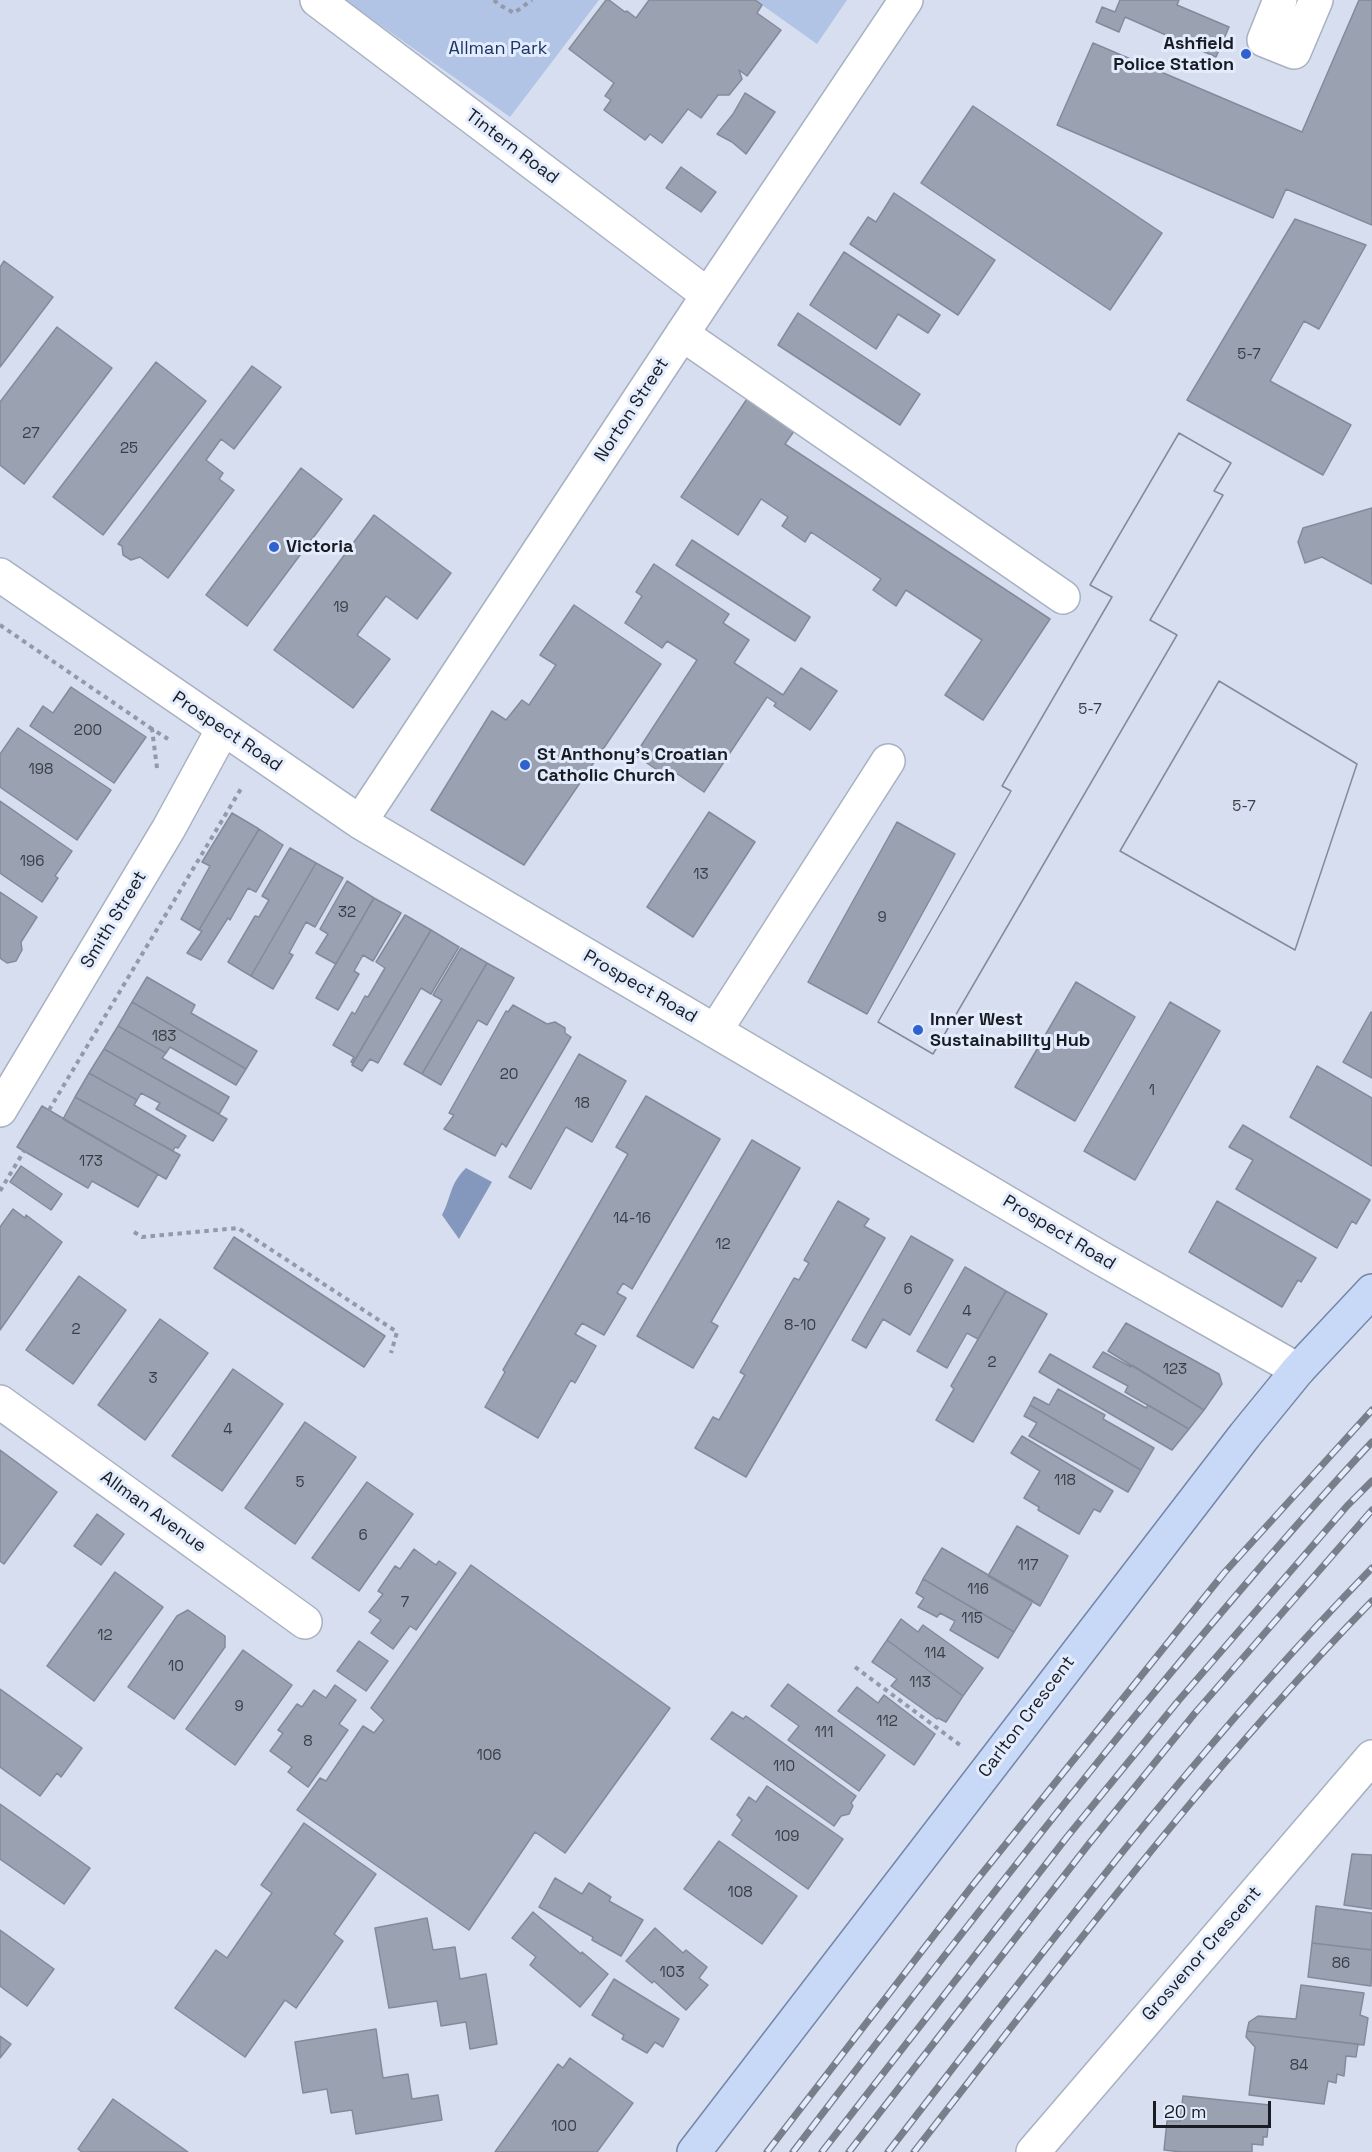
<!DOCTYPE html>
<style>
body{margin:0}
#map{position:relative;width:1372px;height:2152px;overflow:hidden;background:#d6deef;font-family:"Space Grotesk",sans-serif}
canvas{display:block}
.scale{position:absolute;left:1153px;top:2101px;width:118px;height:27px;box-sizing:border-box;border:3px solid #191c22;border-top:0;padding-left:8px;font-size:18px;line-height:21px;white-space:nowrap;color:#191c22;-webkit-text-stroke:4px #e3ecfd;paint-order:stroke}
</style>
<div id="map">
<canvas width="1372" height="2152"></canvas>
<div class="scale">20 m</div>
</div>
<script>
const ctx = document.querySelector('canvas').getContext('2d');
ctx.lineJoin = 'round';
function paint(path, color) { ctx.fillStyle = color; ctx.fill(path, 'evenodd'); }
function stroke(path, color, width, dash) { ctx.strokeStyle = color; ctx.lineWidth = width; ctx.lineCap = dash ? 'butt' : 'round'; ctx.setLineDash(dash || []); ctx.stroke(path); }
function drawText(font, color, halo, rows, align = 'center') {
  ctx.font = font + ' "Space Grotesk",sans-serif'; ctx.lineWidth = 6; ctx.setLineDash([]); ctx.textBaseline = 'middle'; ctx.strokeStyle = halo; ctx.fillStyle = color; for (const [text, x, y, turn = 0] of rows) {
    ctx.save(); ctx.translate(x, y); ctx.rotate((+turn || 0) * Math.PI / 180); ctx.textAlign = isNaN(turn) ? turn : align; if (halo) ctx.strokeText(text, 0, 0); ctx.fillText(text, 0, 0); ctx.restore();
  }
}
paint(new Path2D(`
 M345 0H599L510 117Z
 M755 0H847L817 44Z`), '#b2c4e6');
paint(new Path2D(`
 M466 1168 492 1182 459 1239 442 1215C452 1196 449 1185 466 1168Z`), '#8498be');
const building = new Path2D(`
 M606 0H609L625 12 627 11 636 18 649 0H755L762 5 757 13 781 30 747 76 739 70 742 79 729 95H718L701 118 688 109 662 143 650 134 645 140 604 110 611 100 605 96 614 83 569 49Z
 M1120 0H1179L1177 5 1229 27 1216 57 1125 17 1119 32 1096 22 1102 7 1115 12Z
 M1359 0H1372V225L1286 189 1273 218 1057 125 1093 43 1302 132Z
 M745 93 775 112 746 154 732 142 717 134 733 114Z
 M973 106 1162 233 1110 310 921 183Z
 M681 167 716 192 701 212 666 188Z
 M894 193 995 260 958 315 850 244 868 217 876 222Z
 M1295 219 1366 245 1319 329 1304 321 1270 381 1351 425 1323 475 1187 400Z
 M844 252 940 315 928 333 898 314 876 349 810 305Z
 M4 261 53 297 0 367V267Z
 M798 313 920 394 900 425 778 345Z
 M57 327 112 368 24 484 0 465V402Z
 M156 362 206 401 103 535 53 497Z
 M252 366 281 387 234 449 221 439 206 460 223 473 219 479 234 490 168 578 140 557 131 560 123 555 122 546 118 544Z
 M751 393 799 424 785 444 1050 619 983 720 945 695 982 640 906 590 896 606 873 590 881 579 811 532 805 542 782 526 788 517 761 499 738 535 681 497Z
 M1179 433 1231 463 1214 491 1223 495 1150 620 1177 635 933 1054 878 1022 1011 791 1002 786 1112 597 1090 585Z
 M1179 433 1231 463 1214 491 1223 495 1150 620 1177 635 933 1054 878 1022 1011 791 1002 786 1112 597 1090 585Z
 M301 468 342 499 247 626 206 595Z
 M1372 508V584L1322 557 1305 563 1298 542 1303 528Z
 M374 515 451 573 417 619 386 596 357 635 390 659 353 708 274 650Z
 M692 540 810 617 795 641 676 565Z
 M654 564 729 614 723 623 749 640 734 663 783 695 801 668 837 691 810 730 774 706 776 703 767 697 704 792 673 771 669 778 635 755 697 660 667 641 662 648 625 623 642 596 636 592Z
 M574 605 661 664 524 865 431 810 492 711 506 720 522 700 529 705 556 665 540 655Z
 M1219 681 1357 764 1295 950 1120 851Z
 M1219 681 1357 764 1295 950 1120 851Z
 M71 687 146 737 114 783 30 726 43 706 53 713Z
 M18 728 111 790 77 840 0 787V754Z
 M0 801 72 851 55 876 58 878 42 902 0 873Z
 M709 812 755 842 693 937 647 907Z
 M232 813 259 829 199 930 181 919 210 866 202 862Z
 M897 822 955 854 867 1014 808 982Z
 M259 829 283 845 256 892 248 888 230 920 228 918 201 960 187 953 202 931 199 930Z
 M290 848 316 863 251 976 228 962 255 916 259 917 269 900 262 896Z
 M316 863 343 878 315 927 306 922 289 953 293 955 273 989 251 976Z
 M347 881 374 898 336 964 316 953 328 934 320 929Z
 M0 892 37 917 21 942 22 950 16 961 7 963 0 958Z
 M374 898 401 913 373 961 363 955 354 971 359 974 338 1010 316 998Z
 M405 915 431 930 353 1063 351 1062 354 1057 333 1045 352 1012 355 1014 365 996 368 997 385 968 376 962Z
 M431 930 459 947 431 994 421 988 378 1063 370 1059 362 1071 352 1065Z
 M461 948 487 963 422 1074 404 1064 442 1000 433 995Z
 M487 963 514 978 487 1025 478 1020 441 1085 422 1074Z
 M147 977 195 1005 191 1013 257 1051 246 1069 132 1002Z
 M1076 982 1135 1017 1075 1121 1015 1087Z
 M132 1002 246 1069 236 1085 170 1047 166 1053 118 1026Z
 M1170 1002 1220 1031 1135 1180 1084 1151Z
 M513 1005 547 1024 555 1022 565 1028V1033L571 1037 506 1147 502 1143 495 1156 444 1129 454 1115 449 1113 506 1011 508 1012Z
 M1371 1012 1372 1013V1078L1343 1062Z
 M118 1026 166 1053 162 1058 229 1097 219 1114 104 1049Z
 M104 1049 227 1119 213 1141 156 1109 160 1103 141 1093 137 1100 89 1073Z
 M579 1054 626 1081 592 1142 566 1127 531 1189 509 1177Z
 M1317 1066 1372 1098V1166L1290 1117Z
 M89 1073 137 1100 134 1105 186 1136 178 1148 175 1147 173 1151 75 1097Z
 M646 1096 720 1139 632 1289 623 1283 617 1293 626 1298 604 1335 582 1323 575 1334 596 1346 575 1383 571 1380 538 1438 485 1407 505 1372 503 1370 628 1154 616 1147Z
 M75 1097 180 1155 166 1179 63 1119Z
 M42 1106 158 1174 138 1207 92 1181 88 1188 17 1147Z
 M1243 1125 1370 1200 1356 1224 1352 1221 1337 1248 1236 1189 1253 1160 1229 1147Z
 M752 1140 800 1168 711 1322 718 1326 693 1368 637 1336Z
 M21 1166 62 1194 51 1210 10 1182Z
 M838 1201 869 1219 864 1226 885 1238 746 1477 695 1448 713 1417 719 1420 745 1375 740 1372 794 1278 799 1280 809 1263 804 1260Z
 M1217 1201 1316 1258 1301 1282 1298 1280 1282 1307 1189 1252Z
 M13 1209 25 1218 26 1215 62 1242 0 1330V1227Z
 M911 1236 953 1260 910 1335 883 1319 866 1348 852 1340Z
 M234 1237 385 1336 364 1367 214 1268Z
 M965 1267 1006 1291 978 1339 967 1333 947 1368 917 1351Z
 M79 1276 126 1310 73 1384 26 1350Z
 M1006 1291 1047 1314 973 1442 936 1420 954 1389 951 1386Z
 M160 1319 208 1353 145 1440 98 1405Z
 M1126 1323 1219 1374 1222 1384 1204 1410 1108 1351Z
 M1103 1352 1131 1367 1132 1365 1204 1410 1189 1429 1125 1392 1128 1386 1093 1367Z
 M1050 1354 1146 1408 1148 1405 1189 1429 1172 1450 1039 1372Z
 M233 1369 283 1404 222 1491 172 1456Z
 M1058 1389 1105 1415 1103 1419 1154 1448 1141 1470 1030 1405 1034 1397 1049 1405Z
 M1030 1405 1141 1470 1128 1492 1029 1436 1037 1423 1024 1416Z
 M305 1422 356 1457 295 1544 245 1508Z
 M1022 1436 1113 1491 1100 1512 1094 1509 1079 1534 1038 1510 1039 1507 1024 1498 1040 1471 1011 1453Z
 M0 1450 57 1492 4 1564 0 1561Z
 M367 1482 413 1514 359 1591 312 1558Z
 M97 1514 124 1534 101 1565 74 1546Z
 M1017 1526 1068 1556 1040 1606 988 1576Z
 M942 1548 1033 1601 1014 1632 923 1579Z
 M414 1549 436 1565 439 1561 456 1573 416 1630 410 1626 393 1649 371 1633 381 1620 369 1612 383 1594 378 1591 395 1566 400 1569Z
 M471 1565 670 1708 565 1853 535 1832 469 1930 297 1810 320 1778 326 1781 363 1726 374 1733 384 1720 371 1708Z
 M115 1572 163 1607 94 1701 47 1666Z
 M923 1579 1014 1632 998 1658 950 1630 955 1621 940 1613 937 1617 918 1607 924 1598 916 1593Z
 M188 1610 225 1636V1647L174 1719 128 1687 177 1616Z
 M901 1619 918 1632 923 1625 983 1668 963 1696 887 1640Z
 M887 1640 963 1696 946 1722 938 1718 937 1719 891 1686 897 1679 872 1662Z
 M359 1641 388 1661 366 1691 337 1671Z
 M243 1650 292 1685 235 1765 186 1729Z
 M788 1684 885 1755 859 1791 788 1740 799 1726 771 1706Z
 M335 1685 356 1700 339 1724 348 1730 308 1787 288 1772 292 1767 270 1751 283 1733 278 1730 297 1704 302 1707 314 1690 326 1698Z
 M857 1687 878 1703 884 1695 935 1734 914 1765 838 1711Z
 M0 1689 82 1748 61 1777 57 1773 40 1796 0 1767Z
 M732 1712 743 1719 746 1716 856 1796 851 1803 853 1806 849 1814 841 1816 834 1826 711 1739Z
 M767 1786 843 1839 808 1889 732 1835 742 1820 737 1815 749 1797 756 1802Z
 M0 1804 90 1868 64 1904 0 1859Z
 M304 1823 376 1874 334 1934 343 1941 296 2008 285 2000 245 2057 175 2008 216 1950 227 1958 272 1893 261 1885Z
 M719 1841 797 1896 762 1944 684 1889Z
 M1352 1854 1372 1855V1909L1344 1905Z
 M555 1878 582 1894 589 1883 611 1897 609 1901 643 1920 621 1956 592 1940 593 1937 539 1907Z
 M1316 1906 1372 1913V1950L1312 1943Z
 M533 1912 581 1954 582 1952 608 1974 580 2007 530 1965 536 1957 512 1938Z
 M427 1918 433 1950 455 1947 460 1979 486 1974 497 2044 470 2049 466 2022 441 2026 437 2001 389 2008 375 1928Z
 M655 1928 683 1953 686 1950 707 1967 699 1978 708 1985 686 2010 654 1981 652 1983 626 1961Z
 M0 1930 54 1969 27 2006 0 1986Z
 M1312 1943 1372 1950 1371 1986 1308 1977Z
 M614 1979 679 2019 663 2047 655 2042 647 2053 622 2039 624 2035 592 2015Z
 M1301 1985 1364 1993 1360 2015 1368 2018 1364 2045 1247 2031 1249 2022 1258 2016 1296 2019Z
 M376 2029 383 2078 408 2074 412 2099 438 2095 442 2120 356 2134 352 2110 331 2113 327 2089 303 2093 295 2042Z
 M1247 2031 1358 2044 1356 2057 1346 2056 1344 2076 1337 2074 1336 2083 1328 2081 1324 2104 1249 2095 1255 2047 1246 2037Z
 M0 2036 11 2044 0 2058Z
 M570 2058 633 2103 597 2152H495L558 2064 563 2068Z
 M1183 2096 1270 2105 1267 2137H1263V2145L1252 2144V2152H1182L1164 2150 1167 2121H1180Z
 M113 2099 188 2152H82L78 2149Z`);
paint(building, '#9aa2b2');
stroke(building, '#838b9b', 1.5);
const minor = new Path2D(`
 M317 0 708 295
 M1280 0 1264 40 1294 52 1316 0
 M682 334 1063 597
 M0 575 360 822 1099 1257 1298 1370
 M360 822 708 295 906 0
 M715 1031 888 761
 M0 1110 169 828 223 729
 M0 1402 305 1622
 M1033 2152 1372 1757`);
const major = new Path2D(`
 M694 2152 1245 1435 1298 1370 1372 1291`);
stroke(minor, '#a8b1c1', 36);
stroke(major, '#7386a9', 36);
stroke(new Path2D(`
 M494 0 498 4 514 13 532 0
 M0 625 152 729
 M157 768 152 729 168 739
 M49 1110 242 787
 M0 1191 24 1151
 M134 1232 142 1237 238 1228 397 1332 391 1353
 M855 1667 960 1745`), '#9399a6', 4, [4.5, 4.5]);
stroke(minor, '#fff', 33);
stroke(major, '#c8d9f7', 33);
const rail = new Path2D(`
 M767 2152 972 1886 1224 1573 1372 1410
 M793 2152C904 2007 1016 1862 1131 1721 1209 1626 1288 1532 1372 1442
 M822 2152 1067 1837 1179 1700 1347 1506 1372 1481
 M849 2152 1088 1845 1195 1713 1372 1510
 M888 2152C1043 1952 1195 1749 1372 1568
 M914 2152C1061 1964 1205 1772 1372 1601`);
stroke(rail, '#787e8a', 7);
stroke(rail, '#e3ecfd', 4.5, [14]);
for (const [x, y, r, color] of [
 [1246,54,6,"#2f61d0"],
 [274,547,6,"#2f61d0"],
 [525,765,6,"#2f61d0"],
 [918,1030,6,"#2f61d0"]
]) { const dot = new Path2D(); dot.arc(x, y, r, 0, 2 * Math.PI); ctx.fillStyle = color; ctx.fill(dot); stroke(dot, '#e3ecfd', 2); }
drawText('15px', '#393e46', null, [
 ["5-7",1249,355],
 ["27",31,434],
 ["25",129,449],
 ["19",341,608],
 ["5-7",1090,710],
 ["200",88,731],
 ["198",41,770],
 ["5-7",1244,807],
 ["196",32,862],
 ["13",701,875],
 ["32",347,913],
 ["9",882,918],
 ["183",164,1037],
 ["20",509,1075],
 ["1",1152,1091],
 ["18",582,1104],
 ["173",91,1162],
 ["14-16",632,1219],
 ["12",723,1245],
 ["6",908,1290],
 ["4",967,1312],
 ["8-10",800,1326],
 ["2",76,1330],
 ["2",992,1363],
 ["123",1175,1370],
 ["3",153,1379],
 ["4",228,1430],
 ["118",1065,1481],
 ["5",300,1483],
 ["6",363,1536],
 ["117",1028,1566],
 ["116",978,1590],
 ["7",405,1603],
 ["115",972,1619],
 ["12",105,1636],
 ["114",935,1654],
 ["10",176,1667],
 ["113",920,1683],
 ["9",239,1707],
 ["112",887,1722],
 ["111",824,1733],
 ["8",308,1742],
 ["106",489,1756],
 ["110",784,1767],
 ["109",787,1837],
 ["108",740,1893],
 ["86",1341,1964],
 ["103",672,1973],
 ["84",1299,2066],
 ["100",564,2127]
]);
drawText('bold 18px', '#191c22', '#e3ecfd', [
 ["Ashfield",1234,44,"right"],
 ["Police Station",1234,65,"right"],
 ["Victoria",286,547],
 ["St Anthony's Croatian",537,755],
 ["Catholic Church",537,776],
 ["Inner West",930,1020],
 ["Sustainability Hub",930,1041]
], 'left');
drawText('18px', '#1d3465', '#e3ecfd', [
 ["Allman Park",498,49]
]);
drawText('18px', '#191c22', '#e3ecfd', [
 ["Tintern Road",512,147,37],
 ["Norton Street",632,410,-57],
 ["Prospect Road",227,732,34],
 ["Smith Street",114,920,-59],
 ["Prospect Road",640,987,30],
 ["Prospect Road",1059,1233,31],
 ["Allman Avenue",153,1512,36],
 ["Carlton Crescent",1027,1717,-53],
 ["Grosvenor Crescent",1202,1954,-49]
]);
</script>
